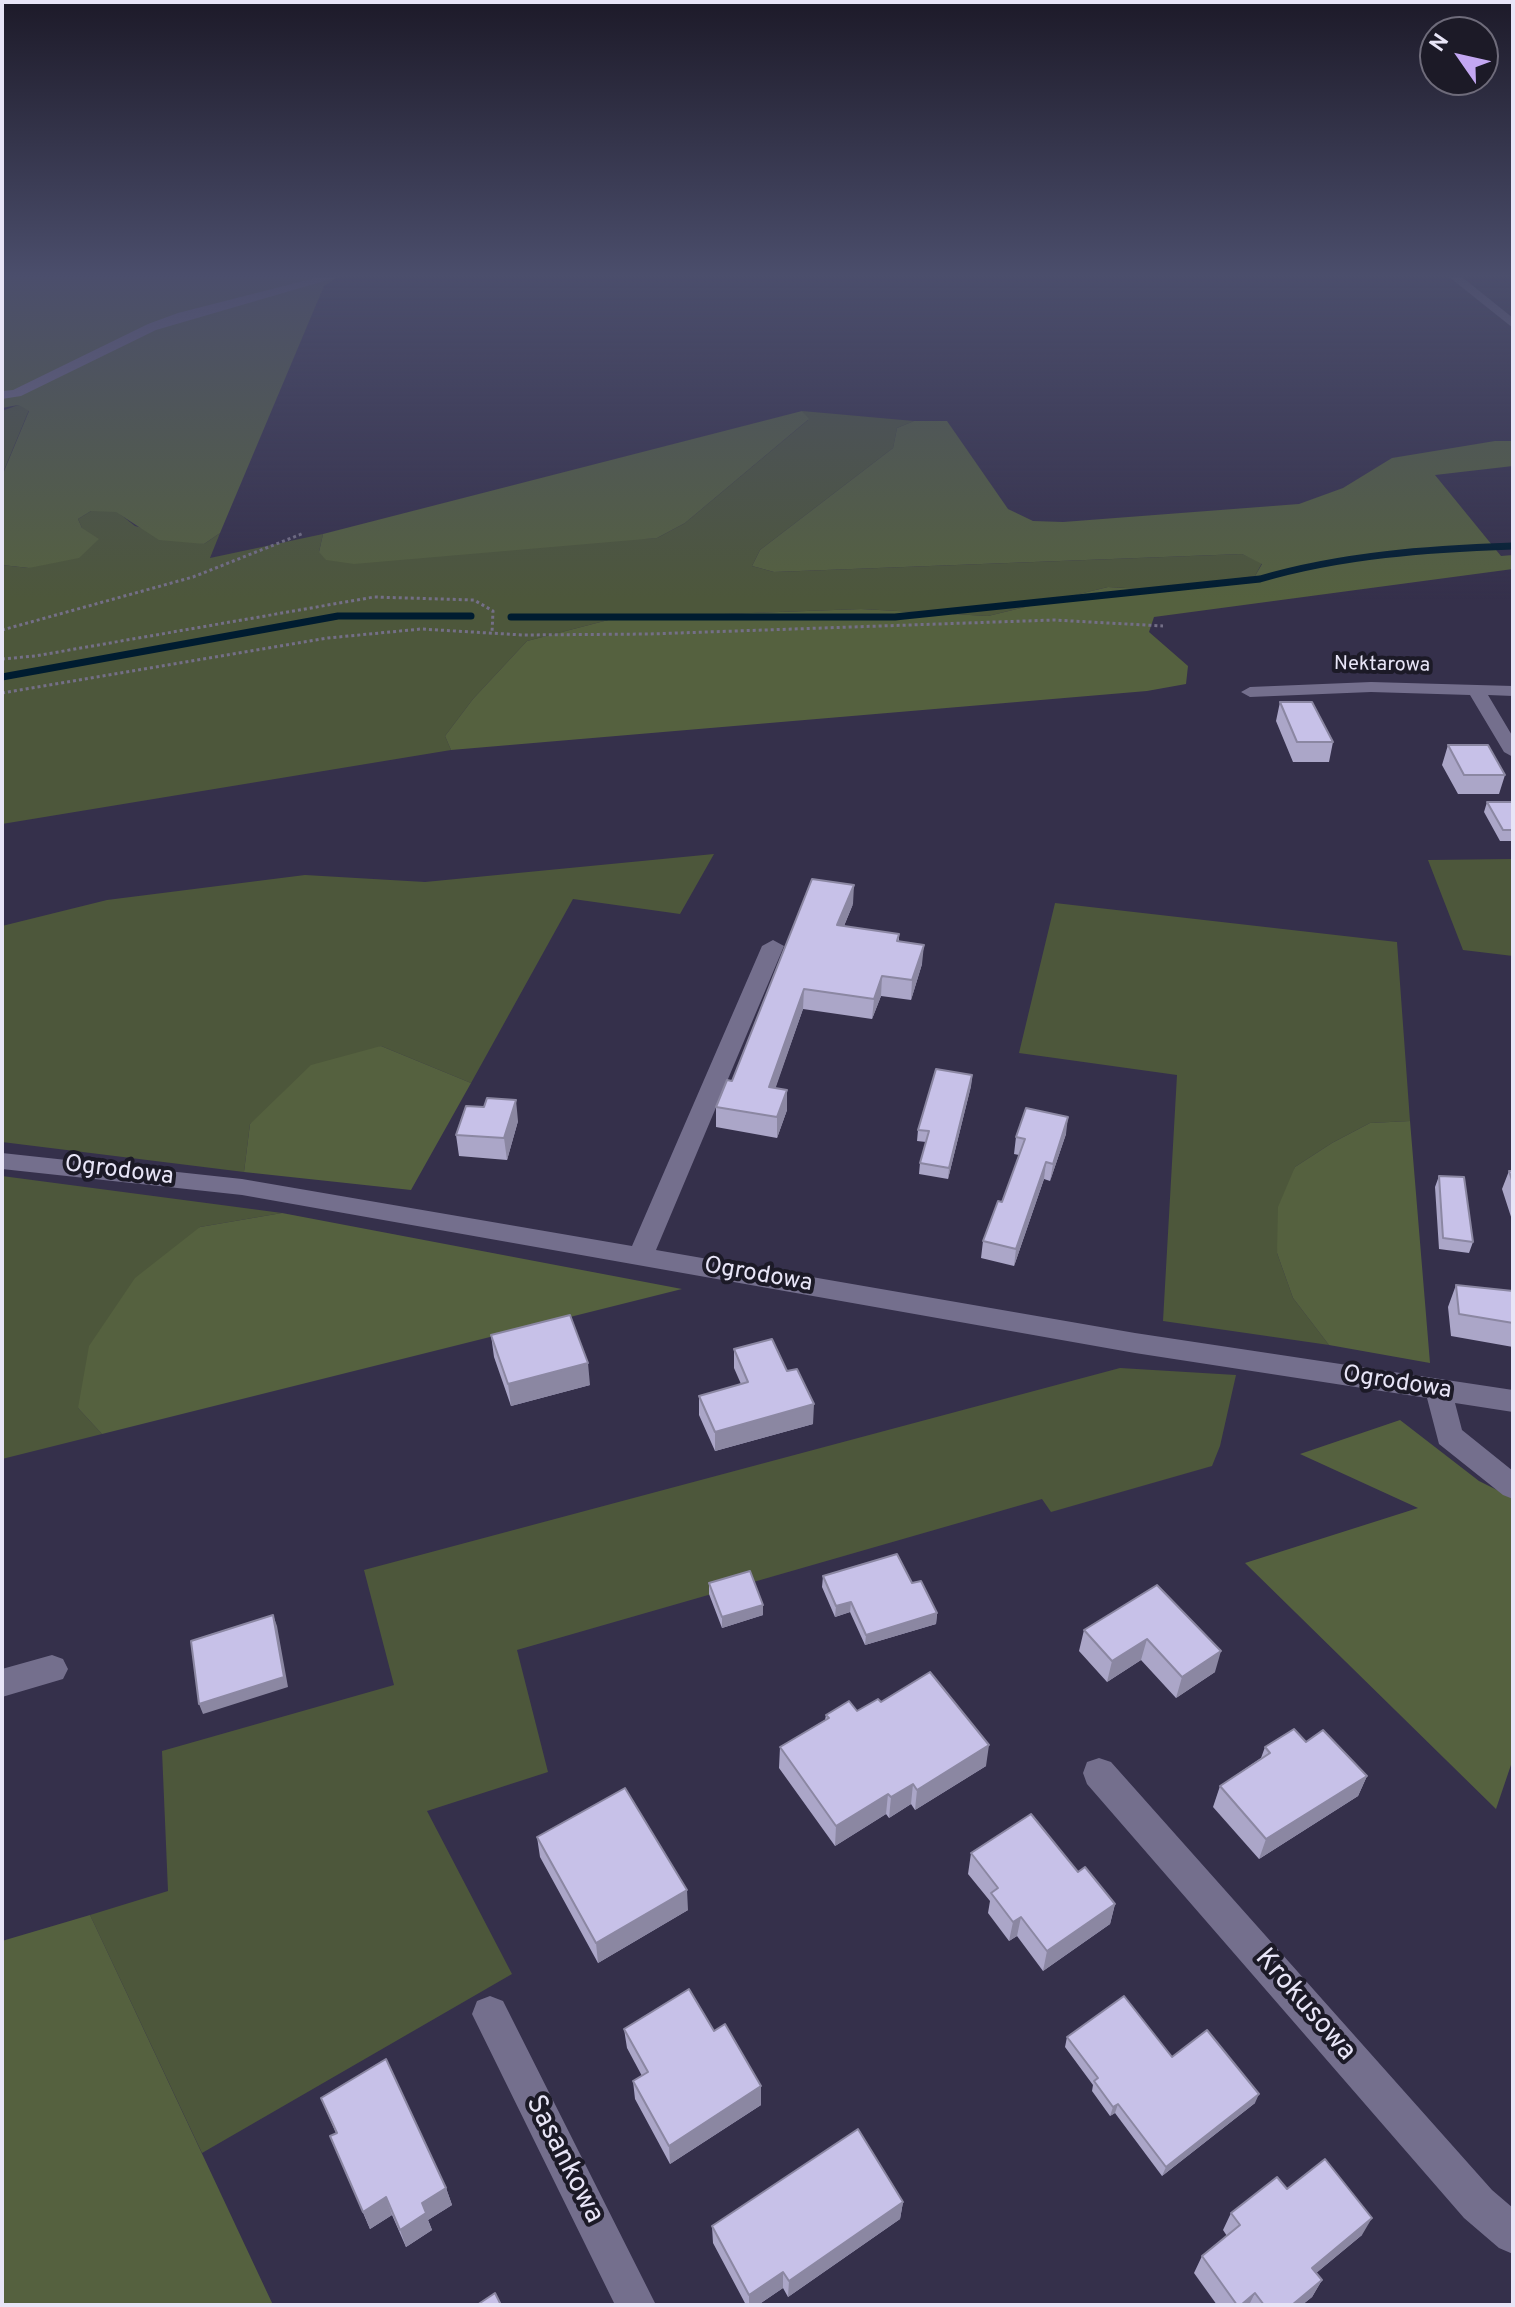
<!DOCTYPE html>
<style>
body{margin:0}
#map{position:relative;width:1515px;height:2307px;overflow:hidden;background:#35304b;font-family:Overpass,sans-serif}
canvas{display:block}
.frame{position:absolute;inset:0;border:4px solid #e8e5f7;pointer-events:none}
.north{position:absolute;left:1419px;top:16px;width:80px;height:80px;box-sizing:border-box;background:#1c1a27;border:2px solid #6e6b7a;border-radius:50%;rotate:304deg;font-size:22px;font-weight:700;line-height:32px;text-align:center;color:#e8e5f7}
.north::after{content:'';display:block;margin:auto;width:28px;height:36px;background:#c3a7f2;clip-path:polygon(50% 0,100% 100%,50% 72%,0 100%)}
</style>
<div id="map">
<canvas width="1515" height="2307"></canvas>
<div class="frame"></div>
<div class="north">N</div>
</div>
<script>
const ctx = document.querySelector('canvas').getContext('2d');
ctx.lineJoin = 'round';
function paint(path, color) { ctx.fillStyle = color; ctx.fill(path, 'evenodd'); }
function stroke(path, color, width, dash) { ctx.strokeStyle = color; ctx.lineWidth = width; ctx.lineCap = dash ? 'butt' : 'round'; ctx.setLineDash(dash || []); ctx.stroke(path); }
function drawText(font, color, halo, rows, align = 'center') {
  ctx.font = font + ' Overpass,sans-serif'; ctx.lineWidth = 8; ctx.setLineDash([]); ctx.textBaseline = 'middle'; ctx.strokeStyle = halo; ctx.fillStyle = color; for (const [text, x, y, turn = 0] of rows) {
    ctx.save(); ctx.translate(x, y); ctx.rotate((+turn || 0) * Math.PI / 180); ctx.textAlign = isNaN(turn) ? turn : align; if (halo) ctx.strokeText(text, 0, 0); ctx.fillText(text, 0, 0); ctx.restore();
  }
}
paint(new Path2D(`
 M18 405 29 410 2 475V411Z
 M802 411 914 421 897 428 893 448 760 550 752 566 774 572 1242 554 1262 563 1255 576 1160 590 1108 587 988 616 861 609 616 618 527 641 473 699 445 736 451 750 2 824V565L29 568 82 528 78 519 91 511H116L135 526 204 544 220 533 210 558 323 534 319 552 657 538 685 523 808 420Z
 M714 854 680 914 573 899 471 1083 381 1046 250 1124 244 1172 2 1142V926L107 900 305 875 425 882Z
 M1513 859V956L1463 950 1428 860Z
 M1055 903 1397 942 1410 1121 1370 1123 1332 1143 1295 1167 1277 1253 1293 1298 1329 1345 1163 1321 1177 1075 1019 1053Z
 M2 1176 282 1213 200 1227 78 1408 102 1434 2 1459Z
 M1120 1368 1236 1375 1220 1446 1212 1466 1051 1512 1042 1499 517 1650 548 1772 427 1811 512 1974 202 2153 90 1915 168 1891 162 1751 394 1685 364 1570Z`), '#4d573b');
paint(new Path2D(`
 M2 277H338L324 286 220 533 204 544 159 540 116 512 91 511 78 519 82 528 99 539 79 558 29 568 2 565V476L29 411 18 405 2 408Z
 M802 411 809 419 685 523 657 538 354 564 326 560 319 552 323 534Z
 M914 421H947L1008 509 1033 521 1063 522 1299 504 1343 488 1392 458 1495 441H1513V466L1435 475 1501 556 1513 555V569L1154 617 1149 632 1188 666 1186 684 1147 691 451 750 445 736 473 699 527 641 616 618 861 609 988 616 1108 587 1160 590 1255 576 1262 564 1242 554 774 572 752 566 760 550 893 448 897 428Z
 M381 1046 471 1083 411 1190 244 1172 250 1124 311 1065Z
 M1410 1121 1430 1363 1329 1345 1293 1298 1277 1253 1278 1207 1295 1167 1332 1143 1370 1123Z
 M282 1213 682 1289 102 1434 78 1408 89 1346 135 1278 200 1227Z
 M1400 1420 1479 1481 1513 1498V1759L1496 1809 1245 1563 1418 1508 1300 1454Z
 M90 1915 273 2305H2V1941Z`), '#55613f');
stroke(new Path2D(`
 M511 617H895L1260 579C1342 555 1428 549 1513 546
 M2 677 338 616H471`), '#001c30', 7);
stroke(new Path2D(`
 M2 630 193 577 304 533
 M2 659 35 656 374 597 474 600 493 611 492 633
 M2 693 328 638 421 629 523 635 649 634 1054 620 1163 626`), '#746f87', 3, [3, 3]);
paint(new Path2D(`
 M319 277H338L156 330 21 396 2 399V391L13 390 148 324 178 313Z
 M1449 277H1462L1513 318V328Z
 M1371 682 1513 686V696L1488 695 1513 737V757L1504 752 1470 695 1371 692 1250 697 1241 692 1250 687Z
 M773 940 784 946 656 1250 1135 1333 1513 1390V1412L1455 1403 1462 1430 1513 1471V1499L1503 1495 1439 1444 1427 1398 1135 1353 242 1195 2 1169V1153L242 1179 632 1246 762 946Z
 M52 1655 63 1659 68 1669 63 1679 2 1697V1669Z
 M1099 1758 1111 1762 1492 2190 1513 2208V2254L1499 2248 1464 2218 1087 1784 1083 1773 1087 1762Z
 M490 1996 503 2001 656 2305H615L472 2014 477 2001Z`), '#746f8d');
paint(new Path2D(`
 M1280 702 1333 742 1329 762H1293L1276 721Z
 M1448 745 1505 775 1499 794H1458L1442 765Z
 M1487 802H1513V841H1500L1484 812Z
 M853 904 844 926 899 934V941L922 964 911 1000 881 996 872 1019 803 1009 775 1088 787 1090V1110L777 1138 716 1127V1107L732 1081Z
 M972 1075 971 1086 948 1179 919 1174 920 1163 926 1142 917 1141 918 1130Z
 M518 1121 507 1160 459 1156 456 1135Z
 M1066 1134 1050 1181 1044 1179 1014 1266 981 1258 983 1241 1002 1202 1019 1155 1014 1154 1016 1137Z
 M1509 1171H1513V1223L1502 1189Z
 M1439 1176 1473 1242 1469 1253 1439 1249 1435 1187Z
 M1456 1285 1513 1291V1347L1451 1336 1448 1307Z
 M491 1335 590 1385 511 1406 494 1357Z
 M734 1349 787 1371 813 1424 715 1451 699 1415V1396L741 1384 734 1368Z
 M823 1576 912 1583 937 1613 936 1624 865 1645 850 1612 835 1617 822 1587Z
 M709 1583 763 1615 722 1628 709 1594Z
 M1157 1585 1215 1672 1176 1698 1141 1660 1107 1682 1079 1651 1084 1630Z
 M881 1702 986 1766 915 1810 911 1804 889 1818 886 1814 835 1846 779 1768 780 1747 825 1720 826 1715 857 1711Z
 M1306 1742 1367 1776 1358 1796 1259 1859 1213 1807 1220 1786 1261 1758 1265 1747Z
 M537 1837 688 1910 598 1963 540 1857Z
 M971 1853 1078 1872 1115 1904 1110 1924 1043 1971 1017 1936 1009 1941 988 1913 990 1901 968 1874Z
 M624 2029 761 2105 670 2164 635 2099 633 2081 642 2076 627 2048Z
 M1067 2037 1172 2057 1255 2103 1162 2176 1115 2113 1110 2116 1092 2091 1093 2085 1065 2047Z
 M321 2098 446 2188 452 2205 428 2220 432 2230 406 2247 392 2215 370 2229 338 2154 336 2133Z
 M1287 2189 1362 2235 1316 2273 1322 2280 1312 2297 1302 2305H1217L1194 2273 1202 2256 1227 2236 1223 2230 1231 2213Z
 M903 2202 900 2219 788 2297 783 2288 758 2305H746L713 2243 712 2226Z`), '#aba6c8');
paint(new Path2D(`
 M854 885 853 904 836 945 837 925Z
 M924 945 922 964 911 1000 912 980Z
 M882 976 881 996 872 1019 874 999Z
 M804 989 803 1009 769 1107V1087Z
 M972 1075 971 1086 948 1179 949 1168Z
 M787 1090V1110L777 1138V1117Z
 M516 1100 518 1121 507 1160 504 1138Z
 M1068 1117 1066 1134 1050 1181 1053 1164Z
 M1046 1162 1044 1179 1014 1266 1016 1249Z
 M588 1363 590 1385 511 1406 508 1384Z
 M814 1404 813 1424 715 1451V1432Z
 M851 1602 850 1612 835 1617 836 1606Z
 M763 1605V1615L722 1628V1617Z
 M937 1613 936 1624 865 1645 866 1635Z
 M273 1615 277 1626 288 1687 203 1714 199 1704Z
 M1147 1639 1141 1660 1107 1682 1112 1661Z
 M1221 1651 1215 1672 1176 1698 1182 1677Z
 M989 1745 986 1766 915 1810 917 1790Z
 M1367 1776 1358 1796 1259 1859 1266 1839Z
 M913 1784 911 1804 889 1818 891 1797Z
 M888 1794 886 1814 835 1846 836 1826Z
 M687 1890 688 1910 598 1963 596 1943Z
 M1115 1904 1110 1924 1043 1971 1047 1951Z
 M1021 1917 1017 1936 1009 1941 1013 1922Z
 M761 2086V2105L670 2164 669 2146Z
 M1259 2094 1255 2103 1162 2176 1166 2167Z
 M1118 2104 1115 2113 1110 2116 1113 2107Z
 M446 2188 452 2205 428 2220 432 2230 406 2247 400 2230 422 2203Z
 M386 2197 392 2215 370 2229 363 2212Z
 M903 2202 900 2219 788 2297 789 2281Z
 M1372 2218 1362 2235 1303 2284 1312 2268Z
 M783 2272V2288L758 2305H749V2295Z
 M1322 2280 1312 2297 1302 2305H1292Z
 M1255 2293 1249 2305H1241Z`), '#8b87a2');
const building = new Path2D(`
 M1280 702H1312L1333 742H1297Z
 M1448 745H1488L1505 775H1464Z
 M1487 802H1513V830H1503Z
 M812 879 854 885 837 925 899 934 897 941 924 945 912 980 882 976 874 999 804 989 769 1087 787 1090 777 1117 716 1107 727 1080 732 1081Z
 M936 1069 972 1075 949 1168 920 1163 929 1131 918 1130Z
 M487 1098 516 1100 504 1138 456 1135 466 1106 484 1107Z
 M1026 1108 1068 1117 1053 1164 1046 1162 1016 1249 983 1241 998 1201 1002 1202 1025 1139 1016 1137Z
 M1509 1171H1513V1183Z
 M1439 1176 1464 1177 1473 1242 1443 1238Z
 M1456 1285 1513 1291V1323L1459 1314Z
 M570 1315 588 1363 508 1384 491 1335Z
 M772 1339 787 1371 797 1369 814 1404 715 1432 699 1396 748 1382 734 1349Z
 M897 1554 912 1583 921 1581 937 1613 866 1635 851 1602 836 1606 823 1576Z
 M750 1571 763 1605 722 1617 709 1583Z
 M1157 1585 1221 1651 1182 1677 1147 1639 1112 1661 1084 1630Z
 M273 1615 284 1677 199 1704 191 1641Z
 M930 1672 989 1745 917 1790 913 1784 891 1797 888 1794 836 1826 780 1747 829 1718 826 1715 849 1701 857 1711 878 1699 881 1702Z
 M1294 1729 1306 1742 1323 1730 1367 1776 1266 1839 1220 1786 1270 1753 1265 1747Z
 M625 1788 687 1890 596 1943 537 1837Z
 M1031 1814 1078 1872 1085 1867 1115 1904 1047 1951 1021 1917 1013 1922 991 1893 998 1888 971 1853Z
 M689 1989 714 2031 725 2024 761 2086 669 2146 633 2081 648 2072 624 2029Z
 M1124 1996 1172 2057 1207 2030 1259 2094 1166 2167 1118 2104 1113 2107 1094 2081 1098 2078 1067 2037Z
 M386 2059 446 2188 422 2203 426 2213 400 2230 386 2197 363 2212 330 2136 337 2133 321 2098Z
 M858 2129 903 2202 789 2281 783 2272 749 2295 712 2226Z
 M1325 2159 1372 2218 1312 2268 1322 2280 1292 2305H1264L1255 2293 1241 2305H1237L1202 2256 1240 2225 1231 2213 1277 2177 1287 2189Z
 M495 2293 501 2305H477Z`);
paint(building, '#c7c1e8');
stroke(building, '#8b87a2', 2);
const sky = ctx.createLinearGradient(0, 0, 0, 600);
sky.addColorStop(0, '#1d1a29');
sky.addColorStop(0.46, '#4b4e6c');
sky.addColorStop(1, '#4b4e6c00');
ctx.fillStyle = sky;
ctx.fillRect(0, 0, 1515, 600);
drawText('20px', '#e8e5f7', '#1c1a27', [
 ["Nektarowa",1382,666,1]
]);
drawText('24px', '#e8e5f7', '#1c1a27', [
 ["Ogrodowa",119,1172,7],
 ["Ogrodowa",758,1276,10],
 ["Ogrodowa",1397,1384,9]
]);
drawText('28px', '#e8e5f7', '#1c1a27', [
 ["Krokusowa",1304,2006,49],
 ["Sasankowa",563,2160,63]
]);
</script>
